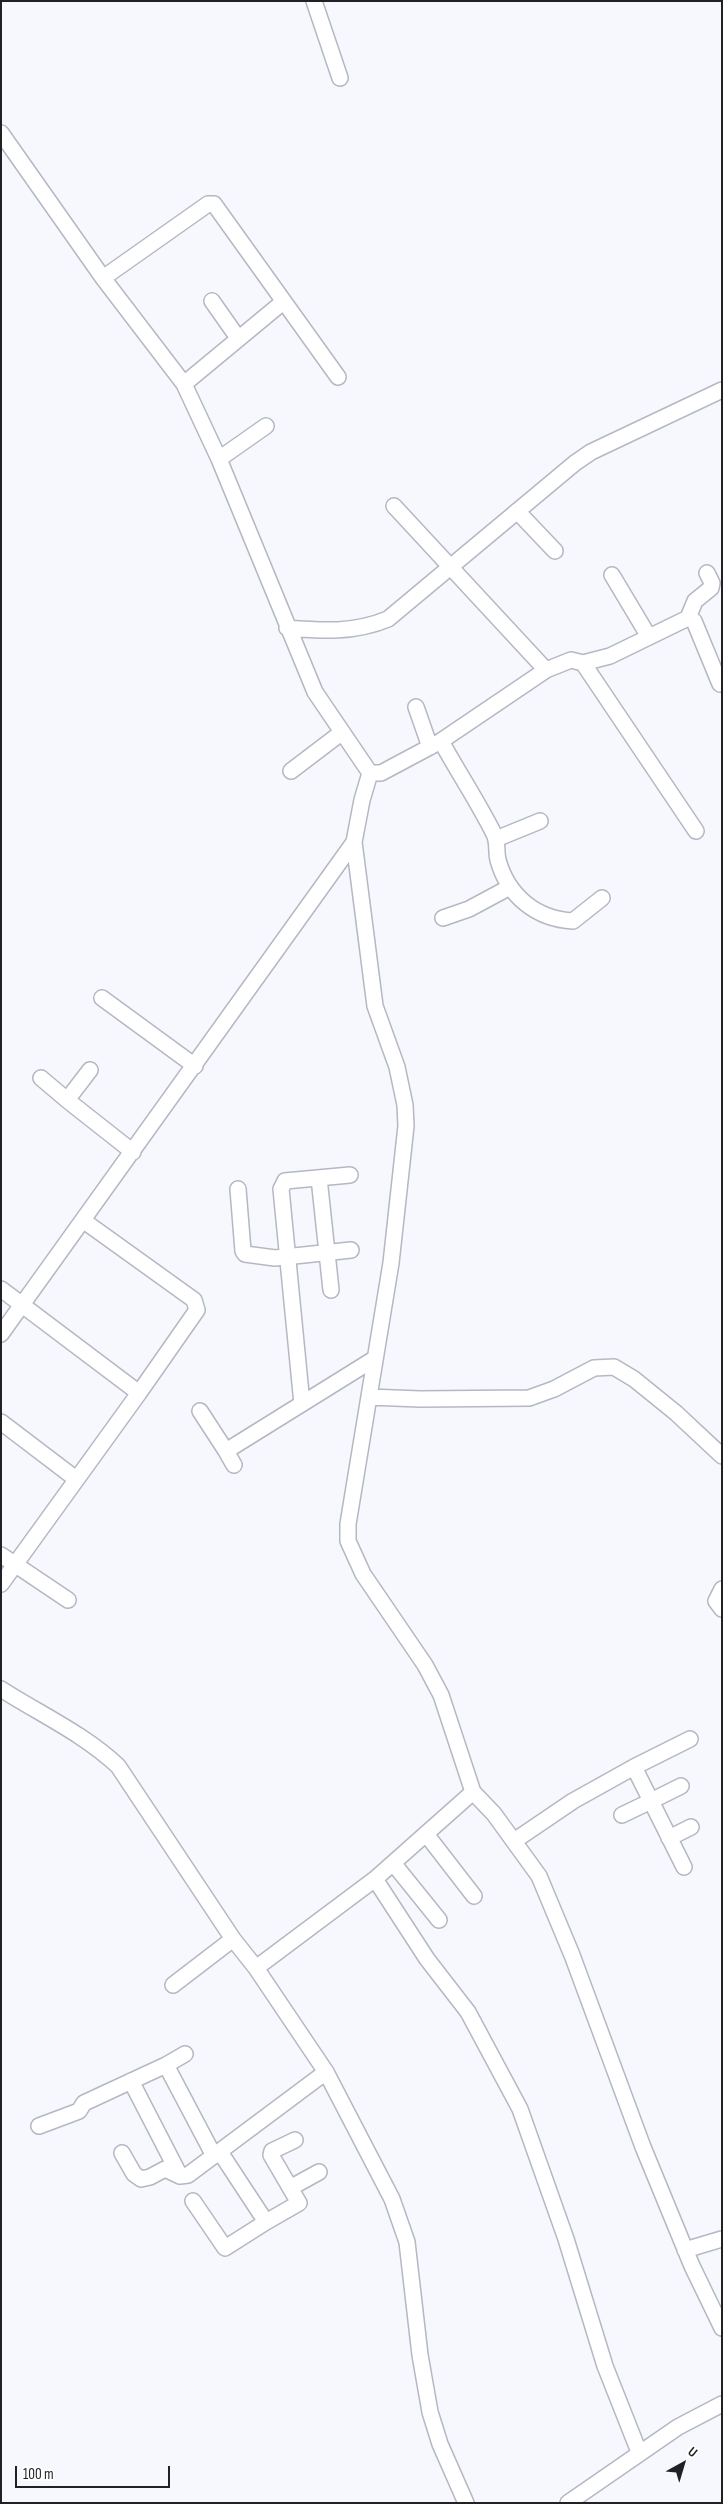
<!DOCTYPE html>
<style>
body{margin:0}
#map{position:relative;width:723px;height:2504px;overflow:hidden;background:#f6f8fd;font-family:"Sofia Sans Condensed",sans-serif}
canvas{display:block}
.frame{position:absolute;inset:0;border:2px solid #1f2125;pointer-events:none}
.north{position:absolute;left:658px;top:2439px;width:50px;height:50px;-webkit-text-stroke:4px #fff;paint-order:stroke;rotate:39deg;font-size:14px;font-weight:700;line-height:20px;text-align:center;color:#1f2125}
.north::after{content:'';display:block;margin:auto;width:18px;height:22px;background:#1f2125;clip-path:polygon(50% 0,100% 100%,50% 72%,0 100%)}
.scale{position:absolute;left:15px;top:2466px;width:155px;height:22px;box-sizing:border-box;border:2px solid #1f2125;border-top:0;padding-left:6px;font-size:15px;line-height:18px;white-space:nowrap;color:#1f2125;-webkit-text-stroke:4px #fff;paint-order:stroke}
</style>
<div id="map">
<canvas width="723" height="2504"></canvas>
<div class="frame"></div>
<div class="north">U</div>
<div class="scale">100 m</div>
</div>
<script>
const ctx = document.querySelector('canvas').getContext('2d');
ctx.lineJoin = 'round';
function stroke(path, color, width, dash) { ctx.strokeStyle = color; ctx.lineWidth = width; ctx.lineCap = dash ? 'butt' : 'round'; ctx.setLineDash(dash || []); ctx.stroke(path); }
const minor = new Path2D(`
 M314 1 340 78
 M1 133 103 278 184 384 219 459 315 692 370 773 362 800 354 842 375 1006 397 1067 405 1105 406 1126 391 1263 348 1524V1541L363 1574 425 1665 441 1695 473 1792 494 1814 539 1876 572 1955 643 2147 692 2266 722 2328
 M103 278 208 204H214L338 377
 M212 301 238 338
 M184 384 283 302
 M219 459 266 426
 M394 506 546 670
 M517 511 555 551
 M612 575 649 637
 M688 618 695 601 711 588 712 583 707 573
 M287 628C323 631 354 633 388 619L575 463 591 452 722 390
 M583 663 696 831
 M416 707 430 747
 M441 741C458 772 478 802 494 834 498 841 496 852 498 860 508 896 536 919 573 921L602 898
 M291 771 341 733
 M370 773H381L441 741 546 670 571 660 583 663 610 656 688 618 694 621 720 684
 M496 839 540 821
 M443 918 469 909 510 887
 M102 998 195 1066
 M41 1078 67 1100 90 1070
 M67 1100 133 1152
 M319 1178 331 1290
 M238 1189 243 1251 245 1254 275 1258 351 1250
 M84 1221 194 1300 197 1310 139 1393
 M1 1289 139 1393 1 1584
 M1 1334 354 842
 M369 1397 420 1399 529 1398 554 1389 594 1368 614 1367 634 1379 676 1413 722 1456
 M302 1404 281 1189 285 1181 350 1175
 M200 1411 226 1451 374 1359
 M1 1422 76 1479
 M226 1451 234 1465
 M1 1555 68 1600
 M722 1589 716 1601 722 1609
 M1 1689C40 1714 84 1734 118 1766L233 1939 256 1968 326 2072 392 2199 407 2242 420 2355 430 2412 440 2444 466 2503
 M634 1767 690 1739
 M681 1786 651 1801 684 1867
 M426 1834 474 1896
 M669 1838 691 1827
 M514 1841 573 1801 634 1767 651 1801 622 1815
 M393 1863 439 1920
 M375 1879 427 1959 468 2012 520 2109 566 2239 605 2366 639 2452
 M256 1968 375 1879 473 1792
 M173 1985 233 1939
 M166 2065 185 2054
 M131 2081 180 2176
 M39 2126 79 2111 84 2103 166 2065 214 2156
 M220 2152 266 2222 299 2203 271 2155 272 2151 295 2140
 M122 2153 134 2174 141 2179 150 2177 165 2169 180 2176 188 2175 326 2072
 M290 2188 319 2172
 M193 2201 225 2248 266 2222
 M685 2250 722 2239
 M568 2503 678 2427 722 2404`);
stroke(minor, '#b4b8c3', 18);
stroke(minor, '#fff', 15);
</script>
